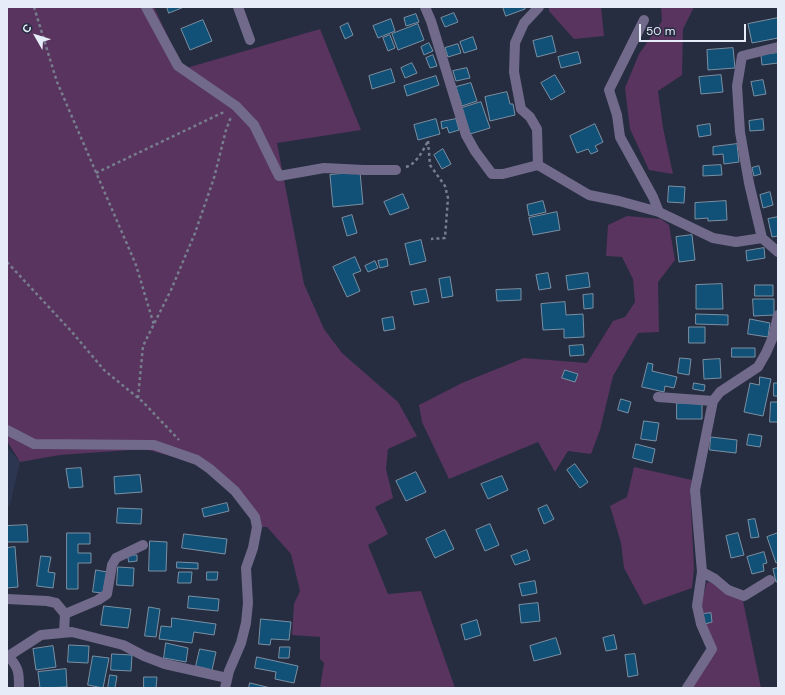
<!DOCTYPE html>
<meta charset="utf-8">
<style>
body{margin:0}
#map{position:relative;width:785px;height:695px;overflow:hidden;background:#262d41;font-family:"DM Sans",sans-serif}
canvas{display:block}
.frame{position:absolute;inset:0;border:8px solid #e7ecf9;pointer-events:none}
.north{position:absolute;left:16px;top:16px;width:40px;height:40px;-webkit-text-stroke:3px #262d41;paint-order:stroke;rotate:309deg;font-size:11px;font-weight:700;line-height:16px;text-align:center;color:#e7ecf9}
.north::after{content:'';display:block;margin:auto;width:14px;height:18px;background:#e7ecf9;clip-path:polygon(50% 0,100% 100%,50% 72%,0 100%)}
.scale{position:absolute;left:639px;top:24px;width:107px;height:18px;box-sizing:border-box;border:2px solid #e7ecf9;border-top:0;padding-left:5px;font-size:12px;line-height:14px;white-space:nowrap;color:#e7ecf9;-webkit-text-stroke:3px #262d41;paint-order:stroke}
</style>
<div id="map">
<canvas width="785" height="695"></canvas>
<div class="frame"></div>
<div class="north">С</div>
<div class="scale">50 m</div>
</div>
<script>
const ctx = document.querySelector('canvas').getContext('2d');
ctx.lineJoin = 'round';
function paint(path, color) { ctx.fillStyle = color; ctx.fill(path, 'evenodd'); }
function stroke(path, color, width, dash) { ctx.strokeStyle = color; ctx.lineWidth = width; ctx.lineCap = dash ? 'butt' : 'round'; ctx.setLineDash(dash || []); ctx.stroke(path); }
paint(new Path2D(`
 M7 447 20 462 10 505 7 506Z`), '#2c3650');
paint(new Path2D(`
 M7 7H154L183 69 320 29 361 130 277 143 304 284 324 329 342 353 398 402 417 436 388 449 386 469 393 498 375 507 388 534 368 545 388 594 421 591 455 688H320L324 663 320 659V637L292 635 294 604 300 591 291 554 267 527H260L232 493 195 463 145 449 60 455 20 462 7 441Z
 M549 7H601L604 36 574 39 549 11Z
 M661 7H694L683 29 682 75 658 91 663 128 673 174 649 170 630 129 625 88 639 54 662 21Z
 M627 216 661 219 669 225 675 260 658 282 659 332 638 333 613 376 600 430 591 454 568 451 555 472 538 442 449 479 422 422 419 405 462 383 524 358 587 363 613 321 625 317 635 302 633 279 622 257 606 256 608 225Z
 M634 467 692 480 690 490 694 569 692 588 644 605 624 568 621 543 610 506 627 497Z
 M707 582 714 583 743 601 761 688H692L716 650 702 623 701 605Z`), '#58345e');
const building = new Path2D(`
 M167 7H184L169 13Z
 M503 7H525V9L506 16Z
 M454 13 458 22 445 27 441 18Z
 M416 14 419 22 406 26 404 18Z
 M778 18V38L752 43 748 24Z
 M391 19 395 31 378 38 373 26Z
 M203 20 212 41 190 50 181 29Z
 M348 23 353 35 345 39 340 27Z
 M418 24 424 40 398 50 392 34Z
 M390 35 395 48 388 51 383 38Z
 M552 36 556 52 537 57 533 41Z
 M473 37 477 49 464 53 460 42Z
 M429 43 433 51 424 55 421 47Z
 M458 44 461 53 448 57 445 48Z
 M733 48 735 68 708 70 707 50Z
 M578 52 581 63 561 68 558 57Z
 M778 53V63L762 65 761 55Z
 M433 55 437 66 430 68 426 58Z
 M412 63 417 73 405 78 401 68Z
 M467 68 470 78 456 81 453 71Z
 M391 69 395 82 372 89 369 76Z
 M555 75 565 92 551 100 541 83Z
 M721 75 723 92 701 94 699 77Z
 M436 76 439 85 407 96 404 86Z
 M763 80 766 94 754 96 751 82Z
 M471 83 477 101 462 106 456 87Z
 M507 92 510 104H513L515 115 490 121 485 97Z
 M481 102 490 128 470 134 462 108Z
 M436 119 440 134 418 140 414 125Z
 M456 119 459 130 449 133 447 127 442 129 441 122Z
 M763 119 764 130 750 131 749 121Z
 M595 124 603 142 595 146 598 151 591 154 588 149 577 153 570 136Z
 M710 124 711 135 699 137 697 126Z
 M737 144 739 162 724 164 723 154 713 155V147Z
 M443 149 451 164 442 169 434 155Z
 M721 165 722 175 703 176V166Z
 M759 166 761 174 754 176 752 168Z
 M360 172 363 204 333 207 330 175Z
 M669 186 685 187 684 203 668 202Z
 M770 192 773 205 763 208 760 195Z
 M403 194 409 208 390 215 384 202Z
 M543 201 546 212 529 216 527 205Z
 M726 201 727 220 708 221V218L695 219V203Z
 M557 212 560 230 533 235 529 218Z
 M352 215 357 233 347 236 342 218Z
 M778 217V236L772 237 768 219Z
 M692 235 695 260 679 262 676 237Z
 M421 240 426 261 410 265 405 244Z
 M764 248 765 258 747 261 746 251Z
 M355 257 361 271 353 274 360 291 347 297 333 267Z
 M387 259 388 266 380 268 378 261Z
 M375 261 378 268 368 272 365 266Z
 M548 273 551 288 539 290 536 275Z
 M588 273 590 287 568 290 566 276Z
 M450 277 453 296 442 298 439 279Z
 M722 284 723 309H696V285Z
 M755 285H773V296H755Z
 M426 289 429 302 414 305 411 292Z
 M521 289V300L497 301 496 290Z
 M593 294V308L584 309 583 295Z
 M753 299H774V315L754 316Z
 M565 302 566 315 583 314 584 337 564 338V329L543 330 541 304Z
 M696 314 728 315V325L696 324Z
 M393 317 395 329 384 331 382 319Z
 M750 319 770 323 768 337 748 334Z
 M689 327H705V343H689Z
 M583 345 584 355 570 356 569 346Z
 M732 348H755V357H732Z
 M680 358 691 359 689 375 678 373Z
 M720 359 721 378 704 379 703 360Z
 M648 363 653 364 652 371 677 377 674 388 665 386 664 392 642 387Z
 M565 370 578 374 575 382 562 378Z
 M760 377 771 379 763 416 744 412 750 383 759 385Z
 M694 383 705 385 704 391 693 389Z
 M774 383H778V396H774Z
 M621 399 631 402 628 413 618 410Z
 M771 402H778V422H770Z
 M677 403H702V419H677Z
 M644 421 659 423 656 441 641 439Z
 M749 434 762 436 760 447 747 445Z
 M711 437 737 440 736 453 710 450Z
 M636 444 655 449 652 463 633 458Z
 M575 464 588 482 580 488 567 470Z
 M81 468 83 487 69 488 66 469Z
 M416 472 426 492 406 501 396 481Z
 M140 475 142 492 115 494 114 477Z
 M502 476 508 490 488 499 481 484Z
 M227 503 229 511 204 517 202 509Z
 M547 505 554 519 544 524 538 509Z
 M118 508 142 509 141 524 117 523Z
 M755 519 759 537 751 538 748 520Z
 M490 524 499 545 485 551 476 530Z
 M27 525 28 542H7V526Z
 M445 530 454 549 435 558 426 539Z
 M67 533H90V544H78V553H91V563H78V589H67Z
 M738 533 744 555 731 558 726 536Z
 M778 533V562L776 563 767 537Z
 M184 534 227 539 225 554 182 548Z
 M150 541 167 542 166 571H149Z
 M15 547 18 587 7 588V548Z
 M527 550 530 560 515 565 511 556Z
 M764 552 767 563 763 564 764 571 752 574 747 557Z
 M128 555H137V561L129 562Z
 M41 556 51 557 48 572 55 573 53 588 37 586Z
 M177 562 198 563V569L177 568Z
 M118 567 134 568 133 586 117 585Z
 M778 568V581L776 582 773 569Z
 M96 570 107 572 103 593 93 592Z
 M179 572H192L191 583H178Z
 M207 572H218L217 580H207Z
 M535 581 537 593 522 596 519 584Z
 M189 596 219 599 218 611 188 608Z
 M538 603 540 621 521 623 519 605Z
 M104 606 131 609 128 628 101 625Z
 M149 607 160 609 156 637 145 636Z
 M711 613 712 622 705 624 703 614Z
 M172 618 216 624 214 635 194 632 192 643 159 639 161 626 171 627Z
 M261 619 291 622 289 640 271 639 270 645 259 644Z
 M477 620 481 635 465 640 461 625Z
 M614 635 617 649 606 651 603 638Z
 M556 638 561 654 534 661 530 646Z
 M166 643 188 648 186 662 164 658Z
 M69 645 89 646 88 663 68 662Z
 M53 646 56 667 36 670 33 649Z
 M280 647H290L289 658H279Z
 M200 649 216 652 212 670 196 666Z
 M112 654 132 655 131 671 111 670Z
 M635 654 638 675 628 677 625 655Z
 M93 656 109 658 103 688 88 685Z
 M257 657 298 666 294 683 275 679 276 672 255 668Z
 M66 669 67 687 40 688 38 672Z
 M110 675 117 676 115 688H108Z
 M144 677H157L156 688H144Z
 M250 683 271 688H249Z`);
paint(building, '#115077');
stroke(building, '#7a90a3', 1);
stroke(new Path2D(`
 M34 7 57 82 136 265 154 325
 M428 141 430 165 445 186 448 198 445 238 431 239
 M406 167C416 164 423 151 428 141
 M96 173 224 112
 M7 262 72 332 104 370 143 402 179 440
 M138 398 143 346 171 290 195 233 214 178 226 130 231 117`), '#777d8e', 2.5, [3, 3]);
stroke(new Path2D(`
 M146 7 178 66 236 106 254 125 279 176 324 168 364 170H396
 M238 7 250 40
 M425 7 431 21 466 135 475 151 492 174H503L538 165 589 195 619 201 659 212 713 238 736 242 762 238 778 252
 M644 20 609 90 617 115 620 137 653 197 659 212
 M538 165 537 129 530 117 521 109 514 72 515 43 524 23 539 7
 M762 238 749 183 740 132 737 86 742 56 778 47
 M658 397 713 401
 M7 430 34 444 154 445 197 460 210 469 235 491 255 517 257 527 253 548 246 568 248 603 246 623 241 643 229 671 225 688
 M702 572 715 579 728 590 744 596 770 580
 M7 599 47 601 56 603 65 614 64 632
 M65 614 98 600 107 594 112 565 116 558 143 545
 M7 657 41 635 72 632 123 645 144 656 165 664 227 678
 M9 657C19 668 19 673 19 688
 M687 688 712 649 701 624 697 606 702 572 695 490 713 401 720 392 758 367 766 353 773 337 778 315`), '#716a8a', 10);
</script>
